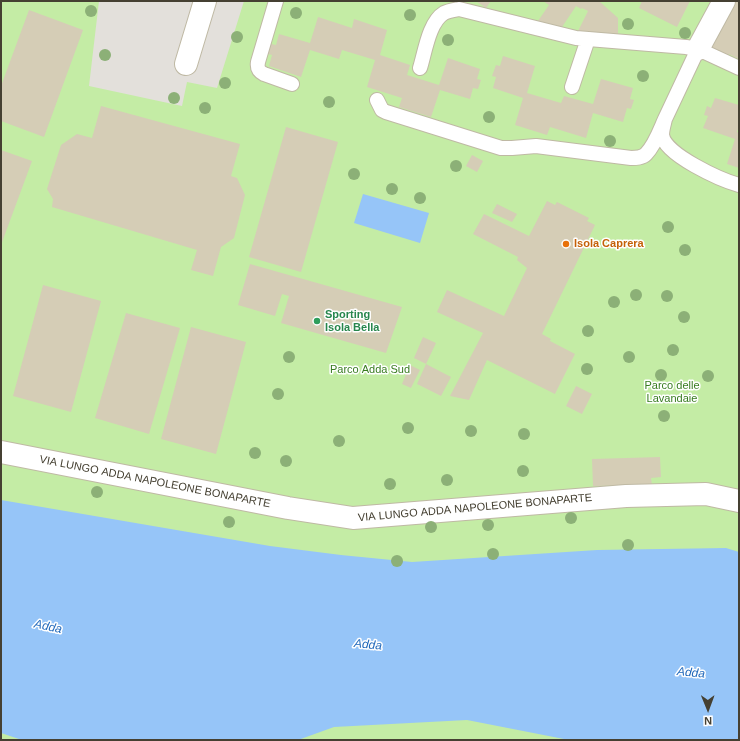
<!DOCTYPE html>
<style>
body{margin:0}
#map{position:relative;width:740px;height:741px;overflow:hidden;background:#f3f0e2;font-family:Helvetica,sans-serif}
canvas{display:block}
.frame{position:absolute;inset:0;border:2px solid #454032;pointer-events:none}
.north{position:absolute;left:688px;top:689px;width:40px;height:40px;-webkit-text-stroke:3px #fff;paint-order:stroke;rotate:179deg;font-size:11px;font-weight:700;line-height:16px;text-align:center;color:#454032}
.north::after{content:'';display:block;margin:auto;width:14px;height:18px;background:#454032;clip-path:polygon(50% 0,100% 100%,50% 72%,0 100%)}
</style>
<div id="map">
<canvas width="740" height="741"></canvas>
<div class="frame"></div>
<div class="north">N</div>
</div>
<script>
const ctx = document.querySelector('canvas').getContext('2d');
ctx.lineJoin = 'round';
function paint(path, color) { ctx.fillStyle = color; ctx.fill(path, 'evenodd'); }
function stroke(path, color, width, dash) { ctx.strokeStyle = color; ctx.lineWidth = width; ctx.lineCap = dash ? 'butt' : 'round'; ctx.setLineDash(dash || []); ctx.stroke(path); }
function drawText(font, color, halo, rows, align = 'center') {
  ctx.font = font + ' Helvetica,sans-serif'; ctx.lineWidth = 3; ctx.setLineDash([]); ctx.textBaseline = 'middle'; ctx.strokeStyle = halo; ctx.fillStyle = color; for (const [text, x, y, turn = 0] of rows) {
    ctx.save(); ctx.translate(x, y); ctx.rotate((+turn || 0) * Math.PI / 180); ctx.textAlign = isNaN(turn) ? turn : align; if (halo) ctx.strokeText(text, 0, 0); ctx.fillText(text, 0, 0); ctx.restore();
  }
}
paint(new Path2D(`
 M1 1H739V740H1Z`), '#c4eca5');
paint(new Path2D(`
 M99 1H244L217 88 187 82 182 106 89 86Z`), '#e3e0db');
paint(new Path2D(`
 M363 194 429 213 420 243 354 223Z
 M1 500 270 546 341 555 412 562 597 550 726 548 739 552V740H569L467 720 334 727 298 740H22L1 733Z`), '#96c5f8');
paint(new Path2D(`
 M476 1H491L486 8Z
 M543 1H599L618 18V34L578 31 588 11 582 8 581 9 576 6 562 27 538 21 549 5Z
 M642 1H690L677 27 639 8Z
 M733 1H739V59L729 54 728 57 708 48Z
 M29 10 83 30 44 137 1 121V86Z
 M318 17 352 28 354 19 387 30 380 55 410 65 407 75 439 85 448 58 480 69 477 79 481 80 478 89 473 88 470 99 440 90 431 117 399 107 402 98 367 87 375 60 342 50 339 59 310 50 301 77 269 66 272 55 268 54 271 44 276 45 279 34 310 43Z
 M503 56 535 66 527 93 561 103 564 96 593 104 601 79 633 88 630 99 634 100 631 109 627 108 623 122 593 113 586 138 550 127 547 135 515 125 523 98 493 88 496 77 492 76 496 65 500 66Z
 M715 98 739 105V126L737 132 739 133V168L727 164 735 139 703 128 708 116 704 115 707 106 711 108Z
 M101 106 240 144 231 176 237 178 245 195 234 238 221 247 213 276 191 270 197 250 52 207 53 199 47 189 61 145 77 134 92 138Z
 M286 127 338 142 301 272 249 257Z
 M1 150 32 161 1 245Z
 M472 155 483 161 477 172 466 166Z
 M547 201 555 205 557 202 589 218 587 221 595 225 542 334 551 339 550 341 575 354 555 394 487 360 469 400 450 396 483 333 437 312 447 290 504 316 527 268 517 260 518 257 473 234 484 214 529 236Z
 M497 204 517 214 512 222 492 213Z
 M250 264 402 307 386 353 281 323 289 296 282 294 275 316 238 305Z
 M43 285 101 301 71 412 13 396Z
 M126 313 180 328 149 434 95 418Z
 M191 327 246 342 216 454 161 439Z
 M423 337 436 343 426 364 414 358Z
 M426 364 451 377 441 396 417 384Z
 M410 365 420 370 411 388 402 384Z
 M576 386 592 394 582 414 566 406Z
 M660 457 661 477 651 478 652 485 593 486 592 459Z`), '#d5cdb6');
const lane = new Path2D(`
 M276 1 258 62C257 68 258 71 264 74L292 84
 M698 49 665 119C664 124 662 129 662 135 665 155 721 180 739 185
 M420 68C425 52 429 22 444 13 448 11 454 10 459 9L576 38 686 47 698 49 739 68
 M572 87 588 39
 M377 100 382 110 386 112 501 148H512L536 146 631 158C636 158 642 158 646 154 655 145 660 130 665 119`);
const street = new Path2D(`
 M698 49 724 1
 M186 64 205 1
 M1 452 288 508 353 518 626 496 706 494 739 501`);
stroke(lane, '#bfb9a4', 16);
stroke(street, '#bfb9a4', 24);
stroke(lane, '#fff', 14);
stroke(street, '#fff', 22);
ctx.fillStyle = '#8cb077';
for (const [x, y] of [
 [91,11],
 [296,13],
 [410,15],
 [628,24],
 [685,33],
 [237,37],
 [448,40],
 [105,55],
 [643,76],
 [225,83],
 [174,98],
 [329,102],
 [205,108],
 [489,117],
 [610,141],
 [456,166],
 [354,174],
 [392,189],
 [420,198],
 [668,227],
 [685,250],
 [636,295],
 [667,296],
 [614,302],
 [684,317],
 [588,331],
 [673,350],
 [289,357],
 [629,357],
 [587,369],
 [661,375],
 [708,376],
 [278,394],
 [664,416],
 [408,428],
 [471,431],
 [524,434],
 [339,441],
 [255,453],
 [286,461],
 [523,471],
 [447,480],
 [390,484],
 [97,492],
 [571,518],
 [229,522],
 [488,525],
 [431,527],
 [628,545],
 [493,554],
 [397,561]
]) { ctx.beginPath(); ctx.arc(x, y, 6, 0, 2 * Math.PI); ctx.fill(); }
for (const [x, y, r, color] of [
 [566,244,4,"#e8710a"],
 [317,321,4,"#2e9e5b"]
]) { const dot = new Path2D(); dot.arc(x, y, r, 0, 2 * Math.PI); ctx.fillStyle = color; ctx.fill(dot); stroke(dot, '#fff', 1.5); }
drawText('bold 11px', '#c56008', '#fff', [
 ["Isola Caprera",574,244]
], 'left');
drawText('bold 11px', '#27864d', '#fff', [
 ["Sporting",325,315],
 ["Isola Bella",325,328]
], 'left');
drawText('11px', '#387c20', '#fff', [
 ["Parco Adda Sud",370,370],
 ["Parco delle",672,386],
 ["Lavandaie",672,399]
]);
drawText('11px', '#454032', '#fff', [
 ["VIA LUNGO ADDA NAPOLEONE BONAPARTE",155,482,11],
 ["VIA LUNGO ADDA NAPOLEONE BONAPARTE",475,508,-5]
]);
drawText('italic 12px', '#2169bb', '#fff', [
 ["Adda",48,627,12],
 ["Adda",368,645,5],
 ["Adda",691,673,5]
]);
</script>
